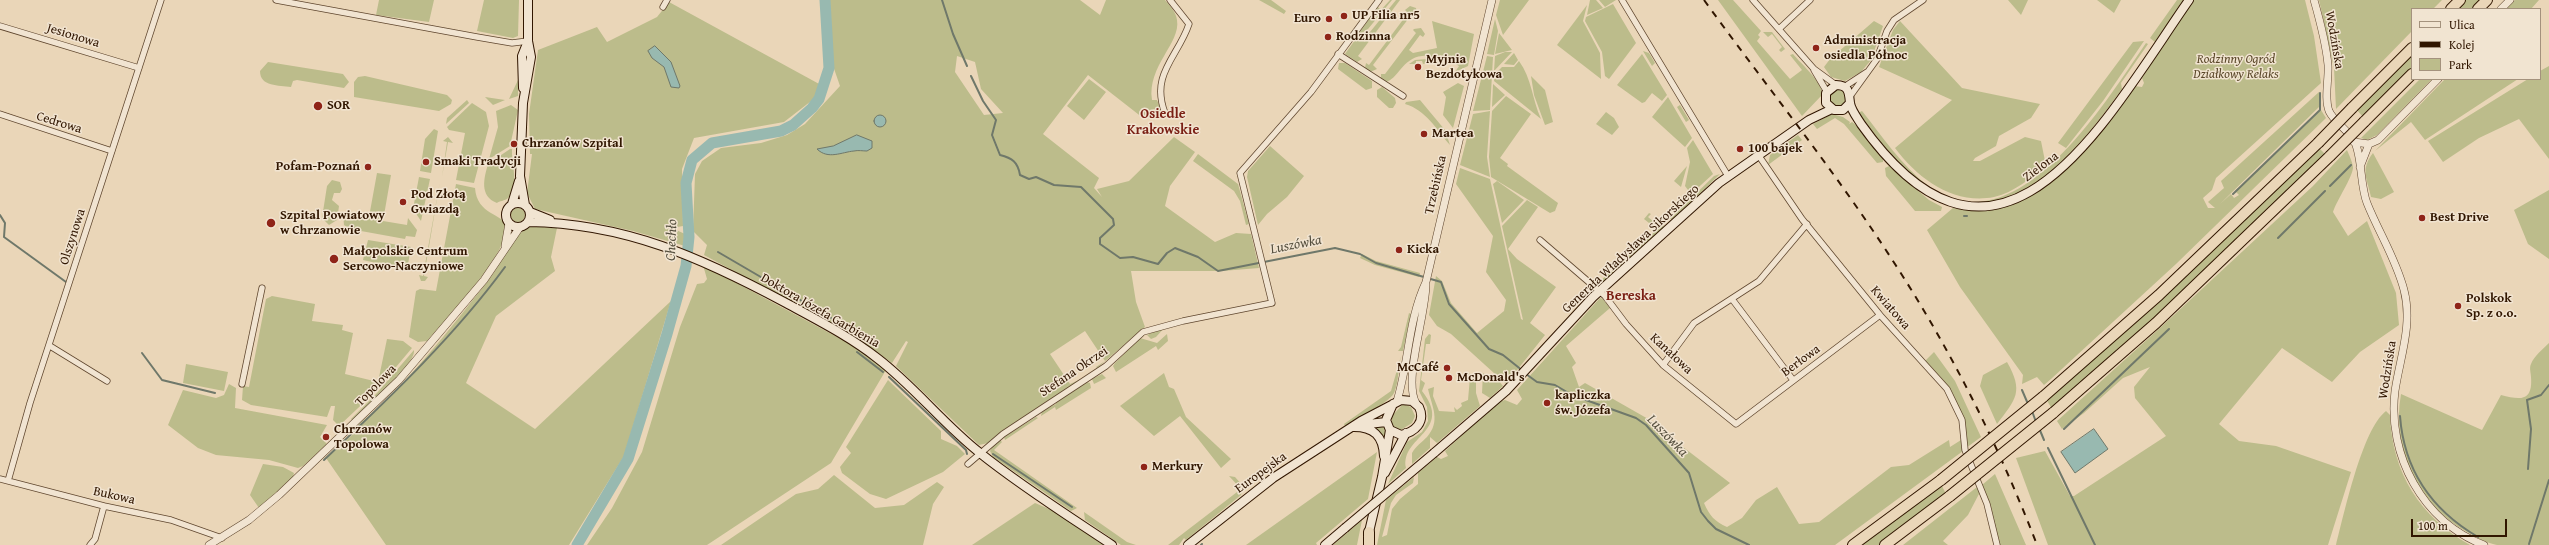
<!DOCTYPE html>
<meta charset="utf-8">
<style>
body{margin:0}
#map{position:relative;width:2549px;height:545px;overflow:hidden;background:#ead6b8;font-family:"Gentium Book Plus",serif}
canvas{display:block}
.legend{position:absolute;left:2411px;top:8px;width:130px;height:72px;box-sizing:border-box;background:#f1e4d1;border:1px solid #a4927d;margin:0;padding:5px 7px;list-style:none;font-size:12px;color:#311600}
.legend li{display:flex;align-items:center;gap:8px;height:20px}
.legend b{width:20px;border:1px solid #a4927d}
.scale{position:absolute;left:2411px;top:519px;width:96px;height:18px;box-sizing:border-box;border:2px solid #311600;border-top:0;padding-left:5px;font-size:12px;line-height:14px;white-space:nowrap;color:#311600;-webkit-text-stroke:3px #f1e4d1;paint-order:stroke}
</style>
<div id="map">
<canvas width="2549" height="545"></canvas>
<ul class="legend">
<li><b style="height:5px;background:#f1e4d1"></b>Ulica</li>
<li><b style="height:5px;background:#311600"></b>Kolej</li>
<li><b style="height:11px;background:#bcbc8b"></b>Park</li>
</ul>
<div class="scale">100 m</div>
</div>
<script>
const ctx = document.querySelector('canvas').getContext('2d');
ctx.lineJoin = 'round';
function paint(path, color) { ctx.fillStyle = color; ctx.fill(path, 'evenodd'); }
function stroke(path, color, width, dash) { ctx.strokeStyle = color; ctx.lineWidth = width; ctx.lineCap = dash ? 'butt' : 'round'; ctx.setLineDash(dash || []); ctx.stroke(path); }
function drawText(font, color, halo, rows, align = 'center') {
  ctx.font = font + ' "Gentium Book Plus",serif'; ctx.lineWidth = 3; ctx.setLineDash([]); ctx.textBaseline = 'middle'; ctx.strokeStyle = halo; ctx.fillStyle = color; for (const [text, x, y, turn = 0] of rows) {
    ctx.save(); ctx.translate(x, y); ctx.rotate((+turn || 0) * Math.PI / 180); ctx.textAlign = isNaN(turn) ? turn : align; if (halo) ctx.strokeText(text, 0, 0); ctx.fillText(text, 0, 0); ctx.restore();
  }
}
paint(new Path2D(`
 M379 0H434L429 22 376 15Z
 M484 0H519L518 36 513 38 477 31Z
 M829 0H1080L1100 15 1106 0H1165C1170 6 1176 12 1177 20 1181 43 1147 66 1152 100H1157L1162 112 1154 109 1143 118 1088 75 1043 134 1099 178 1094 188 1102 197 1097 189 1129 181 1174 137 1195 152 1170 186 1165 206 1215 242 1236 233 1251 234 1259 268 1222 271H1131L1136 302 1145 327 1097 368 1096 367 1105 361 1085 331 1050 354 1070 384 1081 379 988 443 979 445 896 366 908 342 906 341 892 363 853 335 704 255 707 245 693 231 695 174 702 161 721 148 761 143 787 135 805 124 840 86 831 60ZM957 56 975 62 981 89 1003 113 984 115 955 72Z
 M1259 0H1271L1286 11 1284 14Z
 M1390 0H1392L1368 29 1354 38 1378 7 1381 10Z
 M1396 0H1400L1358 56 1362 59 1357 62 1345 54 1355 40 1370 32Z
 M1500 0H1529L1503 35 1496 15Z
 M1590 0H1596L1603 8 1587 15Z
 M1599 0H1616L1605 7Z
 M1718 0H1733L1761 31 1758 35 1760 37 1757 41 1790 79 1802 70 1790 55 1793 54C1801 64 1823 82 1822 95L1802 116Z
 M2008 0H2028L2021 15Z
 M2097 0H2121L2114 13Z
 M2177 0H2184L2155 42 2150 38Z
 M2193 0H2305L2314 36 2321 83 2216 178 2212 190 2203 198 2208 208H2215L2208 202 2224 188 2221 181 2319 92V107L2220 204 2231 194 2234 198 2239 195 2235 191 2321 110 2326 118 2176 264 2051 379 2044 385 2037 377 2022 384 2023 375 1960 287 1927 230 1953 208C2038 225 2091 145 2134 86L2142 87 2144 83 2142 78Z
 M2319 0H2442L2433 9H2412V31L2336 109 2334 68Z
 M2465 0H2482L2473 9H2456Z
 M2515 0H2539L2531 9H2506Z
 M669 2 821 85 815 98 784 122 694 138 682 169 683 226 672 228 685 234V246L633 231 535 209 527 193 532 154H530L529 114 538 50 597 27 607 42 657 17Z
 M1613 4 1636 43 1609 79 1605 76 1602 52 1585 21 1586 17Z
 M1587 5 1583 21 1600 53 1601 79 1557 45Z
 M1410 6 1416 8 1417 14H1412L1373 65 1377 69 1370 72 1365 68 1366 63 1369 65 1408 13 1405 10Z
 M1495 19 1498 31 1494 55 1487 54Z
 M1432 21 1474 34 1468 66 1455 72 1459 66 1440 55 1436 60C1431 56 1428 55 1422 56 1402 58 1398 80 1385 82L1381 79V74H1385L1416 33 1413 30 1414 29 1421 28 1425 34 1423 37 1420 35 1409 50 1413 53 1437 48Z
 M1874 21 1883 26 1871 60 1861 72 1845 81 1831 77 1824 67 1830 59Z
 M1900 21 1962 88 2040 104 2031 118 1999 136 1996 146 1975 158 1973 161H1980L2025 137 2041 141 2046 166C2031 178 2013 193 1994 197 1954 205 1918 179 1895 148L1952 100 1879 67 1893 30Z
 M1763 32H1772L1785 49 1781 52 1779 50 1782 47 1772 34 1768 37Z
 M1499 33 1512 50 1495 54Z
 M2144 41 2103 101 2066 148 2058 143 2133 42Z
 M2146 43 2148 44 2121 83 2122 89C2080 147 2010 242 1928 188 1900 170 1879 139 1858 113L1862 111C1882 136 1902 166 1928 186 2016 251 2106 101 2146 43Z
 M1643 51 1649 53 1655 63 1652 66Z
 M1505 52H1512L1494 71 1495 56Z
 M1514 53 1518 60 1514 65 1504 64Z
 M2412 53V70L2364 118 2356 109Z
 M1642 54 1667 95 1662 101 1652 93 1645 102 1642 103 1617 85Z
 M1487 56 1493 57 1490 110 1473 111Z
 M1427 59 1431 62 1423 64 1422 61H1416V64H1409L1415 60Z
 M1519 61C1532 79 1532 99 1541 119L1494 81 1495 74 1502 67H1514Z
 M268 62 343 74 349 82 344 88 297 80 293 81 291 87C279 85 260 87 260 71Z
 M1339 63H1345L1372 81V88L1366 90 1338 69Z
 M2549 66V159L2519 119 2479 138 2443 162 2428 141 2528 79H2540V71Z
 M365 76 447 95 452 100 451 104 439 111 354 97V82L358 77Z
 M1531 76 1545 90 1553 122 1545 125 1534 95Z
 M1089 79 1106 92 1084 120 1067 106Z
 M2420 79H2432L2377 135 2367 140 2361 138Z
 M2445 79H2518L2425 140 2411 122 2375 151Z
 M518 80V96L509 99Z
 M1458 83 1464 86 1453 128 1443 115 1446 97 1443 92Z
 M1493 84 1505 95 1492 107Z
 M1382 87 1395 98 1396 103 1393 108H1389L1377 97V90Z
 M1830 98a8 8 0 1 1 16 0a8 8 0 1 1-16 0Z
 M1506 96 1531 114 1500 158 1508 164 1507 166 1558 203 1555 211 1550 213 1491 177 1489 157 1492 111Z
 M485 97 505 100 493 105Z
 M1668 97 1692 138 1685 147 1652 117Z
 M467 100 469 103 446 124 447 118Z
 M1420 100 1445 130 1450 145C1436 129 1426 110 1405 104L1406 102Z
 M472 103 486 112 489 126 474 183 456 180 465 133 449 130 447 127Z
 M511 105 518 110 510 146 489 159 498 127 496 111Z
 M1680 105 1689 120 1686 122 1677 107Z
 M1490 111 1487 157 1490 177 1460 165 1473 114Z
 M1606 112 1614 118 1619 127 1612 135 1596 124Z
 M1832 114 1843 117 1850 122 1849 124 1852 122C1860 128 1886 152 1883 162L1877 163 1844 124 1835 118 1817 129 1813 124Z
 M434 129 438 131 431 173 420 171 425 139Z
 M1798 135 1802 140 1768 165 1770 155Z
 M448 137 453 143 448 142 442 177 447 142 443 141Z
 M1693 140 1713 174 1689 196 1686 193 1688 190 1685 186 1690 162 1687 148Z
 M1270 146 1304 176 1287 197 1267 214 1258 225 1247 177 1248 171Z
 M2318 147 2326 155 2145 327 2052 409 2046 399Z
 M510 149H512C511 163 520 187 508 198 505 201 499 201 497 203 479 196 484 178 488 164Z
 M2347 150C2349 155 2353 163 2353 168 2352 178 2337 200 2333 212L2348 236 2367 221 2396 293 2399 325 2360 352 2332 382 2282 348 2219 424 2239 441 2276 446 2351 472 2328 545H2048L2016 458 2045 451 2070 496H2074L2166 436 2135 398 2134 387 2150 367 2123 378 2084 413 2062 429 2057 421 2161 327 2313 186Z
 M2373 153 2394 192 2381 199 2371 197C2367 178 2360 170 2373 153Z
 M1198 154 1238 184 1249 224 1246 225 1240 201 1234 191 1193 161Z
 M1687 166 1681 187 1674 181Z
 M1889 166 1929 200 1942 207 1941 211H1915L1886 176 1885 168Z
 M1460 168 1490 179 1521 319 1523 320 1502 226 1527 200 1538 207 1508 249 1517 259 1556 287 1530 323 1545 335 1506 384 1451 334 1437 326 1429 315 1436 276 1442 281 1451 303 1477 333 1504 311 1506 300 1486 272 1493 236 1456 184Z
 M377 173 391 175 383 221 407 225 408 218 417 230 415 237 406 236 405 239 350 229 344 225 343 213 369 217Z
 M1720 174 1674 219H1670L1714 176Z
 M419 177 430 179 421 221 413 209Z
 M332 180 340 182 342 189 340 193H334L332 200 339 206 337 220 329 225 322 218 327 186Z
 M440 181 424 276 428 277 425 281H421L419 275 423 276Z
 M1497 181 1524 200 1502 223 1493 184Z
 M456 184 475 188C477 215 503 214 506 225 512 250 444 322 427 341L418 342 409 337 416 291 420 289 436 291Z
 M2549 190V259L2528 244 2514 210Z
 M511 215a7 7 0 1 1 14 0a7 7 0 1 1-14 0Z
 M1649 213 1651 214 1648 217 1655 223 1658 219 1660 222 1654 227 1644 219Z
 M1664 223 1663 228 1602 283H1598Z
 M528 226 557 228 551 257 555 271 496 316 466 383 535 429 671 301 624 456 569 545H386L326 458 360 428 358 425C404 388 450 329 487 282 499 267 515 235 528 226Z
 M368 240 411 247 407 270 363 260Z
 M1362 254 1376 261 1420 273 1419 277 1375 265 1360 258Z
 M703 265 852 345 886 370 831 463 707 545H587L612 508 642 452 680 327 697 284 704 283 707 279Z
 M272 296 315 304 312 321 343 325 342 330 353 333 345 374 378 382 387 339 403 341 412 348 375 392 339 426 333 420 335 406H331L327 417 251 405 242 400 243 386 249 387 266 299Z
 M1600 298 1603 299 1610 308 1566 346 1576 363 1572 367 1579 387 1585 383 1657 424 1683 447 1730 483 1704 503C1709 515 1715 522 1727 527L1742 518 1756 500 1777 487 1799 524 1819 522 1891 467 1909 465 1949 440 1950 447 1961 440 1963 451 1835 545H1377L1386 500 1414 477 1413 483 1396 495 1391 503 1382 537 1387 535 1392 509 1400 499 1418 484V473L1437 457 1441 459 1448 456 1445 451 1498 402 1505 400 1517 405 1522 399 1517 390Z
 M1409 313 1411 314 1403 351H1398L1401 347Z
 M1165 327 1156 337 1151 339 1147 335Z
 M1167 334 1168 341 1158 350 1156 346 1116 372 1113 366 1115 363 1140 338 1157 343Z
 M1429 334 1431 335 1430 344H1426L1421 380 1425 383 1422 391C1454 432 1400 436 1406 468L1388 484 1407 442 1422 432 1428 421 1427 407 1419 391 1425 339Z
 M2549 343V545C2532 545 2514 545 2497 545 2486 543 2476 537 2467 532 2417 504 2391 450 2401 394L2482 430 2501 395C2520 400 2533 402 2531 377 2531 373 2529 368 2531 364 2534 356 2543 349 2549 343Z
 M414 350C416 365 365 409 353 421L351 419 377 393Z
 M1934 352 1955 381 1981 437 1966 448C1963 407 1954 391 1925 361Z
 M1401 356C1398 368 1399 382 1394 393 1389 403 1355 420 1345 426L1344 424 1391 391Z
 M2007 362C2024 392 2016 399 1997 424L1980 386 1983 375Z
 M186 364 228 372 224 391 183 383Z
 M1164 373 1169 387 1174 389 1186 417 1231 459 1221 468 1180 416 1154 436 1120 406Z
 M1468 373 1476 377V393L1480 406 1437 443 1430 437V448L1412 464V453C1416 446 1422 442 1427 437 1441 421 1432 407 1428 389L1434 387 1433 396 1439 411 1455 412 1454 407 1457 410 1462 406 1461 403 1468 400 1470 377 1469 375 1465 377Z
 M1483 373 1490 380 1494 375 1503 386 1490 398 1482 393Z
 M1102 374 1106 378 1094 384 1092 379Z
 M888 380 941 431V439L957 446 965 454 943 472 886 499 870 494 842 473 840 467 851 453 846 447Z
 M1087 382 1090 383 1091 388 1056 410 1055 407 1041 416 1042 411 1056 404V402Z
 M229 384 236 388 235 408 327 425 320 437 327 444 303 466 298 468 269 460 216 455 198 448 168 425 183 390 216 398 224 395Z
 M1403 404 1411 407 1415 416 1412 423 1399 431 1392 425V416Z
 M2386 411 2390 415C2392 473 2420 517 2470 545H2336C2344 515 2362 429 2386 411Z
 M1036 417 1038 418 1005 440 1004 437Z
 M1379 423 1388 431 1386 443 1376 429Z
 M1000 440 1002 442 994 450 1077 508 1071 511 993 457 990 451 992 447Z
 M1377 452 1368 499 1316 543 1317 545H1246Z
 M263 464 283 467 294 473 293 477 259 508 250 495Z
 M1995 474 2026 545H1999L1982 485Z
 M834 475 875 508 904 505 937 482 944 487 933 504 923 545H721L796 494 818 489Z
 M1229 476 1235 477 1243 486 1241 495 1186 540 1184 538 1179 545H1168L1241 489Z
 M1941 484 1947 496 1879 545H1859Z
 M1977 487 1980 492 1968 515 1943 541 1948 545H1903Z
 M1035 503 1056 512 1105 545H972Z
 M1084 512 1127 542 1136 545H1121L1085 520Z
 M1362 520 1357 545H1333Z`), '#bcbc8b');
const water = new Path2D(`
 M655 46 671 62 680 86 679 88 671 87 664 67 652 58 648 51Z
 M874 121a6 6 0 1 1 12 0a6 6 0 1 1-12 0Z
 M857 135 872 141V148L867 151C863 151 858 150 854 151 842 152 828 160 817 149L833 146Z
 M2094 429 2108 449 2075 473 2061 452Z`);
paint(water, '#98b9b0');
stroke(water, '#6f786a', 1);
stroke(new Path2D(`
 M942 0 953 34 967 66
 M971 76 983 101 996 120 992 135 1000 155C1012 158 1018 162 1020 175L1029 179 1036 177 1054 185 1081 187 1113 219 1114 225 1100 238V244L1120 258 1133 257 1158 264 1167 253 1175 248 1198 257 1218 271 1335 248 1360 254 1376 263 1441 282 1449 304 1489 349 1503 355 1523 371
 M2330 186 2351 165
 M2233 194 2320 110V93
 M0 215 5 223 4 237 66 282
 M1964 216H1967
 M686 237 693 239
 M2278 238 2325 191
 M718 252 855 332
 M857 352 883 372
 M142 353 162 380 215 393
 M1526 374 1537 382 1555 385 1572 395 1636 418 1646 425 1689 473 1701 512 1708 521 1716 529 1749 545
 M889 377 966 450 967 454
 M2022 390 2028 404
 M2032 411 2036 422
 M2400 416C2404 470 2432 510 2478 537
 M2039 428 2044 440
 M2064 429 2169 329
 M2048 448 2095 545
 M993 454 1072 507
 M324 460C388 399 453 338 505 267
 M2528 469 2531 429 2527 400 2541 395 2549 385
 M2529 544 2549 480
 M1201 545 1202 544`), '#6f786a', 2);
stroke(new Path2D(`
 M577 545 628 459 667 334 686 266 689 237 686 183 692 160 712 143 781 131 793 125 812 108 819 99 829 68 825 0`), '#98b9b0', 11);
const minor = new Path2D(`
 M276 0 477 37 512 43 528 41
 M1622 0 1728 176
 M1753 0 1814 69 1836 85
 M663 7 667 0
 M0 26 139 68
 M1779 29 1810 0
 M1338 54 1403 96
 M1814 70 1827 92
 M1844 87 1867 72
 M1851 95 1877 59 1887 31 1894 20 1923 0
 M1165 113C1150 74 1178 57 1189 24L1170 0
 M0 114 112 151
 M1759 156 1802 219 1880 315 1947 389 1962 420 1965 450 1987 504 1997 545
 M1540 240 1605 296 1626 324 1663 365 1736 424 1880 315
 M1732 299 1793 380
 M50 346 107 381
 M1663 365 1694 323 1759 281 1807 224
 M242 384 262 288
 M968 464 1003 434 1106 366 1143 332 1183 321 1272 303 1240 173 1311 92 1379 0
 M0 479 104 506 171 520 222 538
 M8 481 30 403 161 0
 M90 545 95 539 104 506`);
const tertiary = new Path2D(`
 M2314 0C2320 21 2326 43 2328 65 2329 79 2324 98 2329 111 2334 122 2348 130 2354 141 2362 154 2360 186 2367 203 2379 233 2396 259 2404 290 2413 325 2400 357 2395 391 2387 455 2423 522 2484 545
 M2501 9 2510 0
 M2354 142 2369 144 2378 140 2438 79
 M2360 167 2369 144
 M505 246 509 223
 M1397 401C1409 362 1408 320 1426 282L1492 0
 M1416 403C1403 380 1426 315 1426 284
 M209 545 249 520 279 495 399 380 484 280 520 227`);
const secondary = new Path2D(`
 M523 88 522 56 528 41
 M1850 103 1843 110H1834L1826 103V93L1836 85C1849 85 1849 93 1850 103 1851 110 1858 119 1861 124 2001 321 2106 119 2189 0
 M506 215a12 12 0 1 1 24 0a12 12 0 1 1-24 0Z
 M512 204 519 181
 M525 205 520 176 523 103 531 57 528 41V0
 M530 212 550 220
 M528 222C625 223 702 258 786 303 817 320 849 336 877 358 914 386 943 424 980 453 1021 486 1067 515 1112 545
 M1360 425 1386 422
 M1354 427C1374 427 1383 436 1384 456
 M1434 453 1506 391 1593 297 1719 183 1809 120 1832 109
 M1385 473 1406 433
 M1368 536 1382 477 1390 430
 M1188 545 1273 478 1361 421 1401 400 1412 401 1419 407C1426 422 1415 432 1401 435L1390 430 1386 420 1393 404
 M1325 545 1345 528`);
const motorway = new Path2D(`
 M2451 9 2460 0
 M2478 9 2487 0
 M2352 108 2412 48
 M2364 122 2412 74
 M2043 397 2159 295 2318 143
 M2053 413 2156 323 2330 156
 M1369 532V545
 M1853 545 1941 480
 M1885 545 1950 496`);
stroke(minor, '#5f462e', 7);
stroke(tertiary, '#5f462e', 8);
stroke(secondary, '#311600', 10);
stroke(motorway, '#311600', 12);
stroke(minor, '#f1e4d1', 5.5);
stroke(tertiary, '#f1e4d1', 7);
stroke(secondary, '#f1e4d1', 8);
stroke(motorway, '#ead6b8', 10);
stroke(new Path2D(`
 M1704 0C1767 87 1835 171 1893 261 1951 350 1999 446 2037 545`), '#311600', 2, [7, 7]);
const secondaryBridge = new Path2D(`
 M1345 528 1434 453`);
const motorwayBridge = new Path2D(`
 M2318 143 2352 108
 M2330 156 2364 122
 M1941 480 2043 397
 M1950 496 2053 413`);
stroke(secondaryBridge, '#311600', 10, []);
stroke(motorwayBridge, '#311600', 12, []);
stroke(secondaryBridge, '#f1e4d1', 8);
stroke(motorwayBridge, '#ead6b8', 10);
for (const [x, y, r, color] of [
 [1344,16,4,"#8f2418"],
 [1329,19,4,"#8f2418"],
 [1328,37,4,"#8f2418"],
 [1816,48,4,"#8f2418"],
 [1418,67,4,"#8f2418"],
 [318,106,5,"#8f2418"],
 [1424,134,4,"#8f2418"],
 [514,144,4,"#8f2418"],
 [1740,149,4,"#8f2418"],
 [426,162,4,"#8f2418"],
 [368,167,4,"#8f2418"],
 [403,202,4,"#8f2418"],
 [2422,218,4,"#8f2418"],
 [271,223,5,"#8f2418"],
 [1399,250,4,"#8f2418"],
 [334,259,5,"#8f2418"],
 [2458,306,4,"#8f2418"],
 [1447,368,4,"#8f2418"],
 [1449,378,4,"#8f2418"],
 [1547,403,4,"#8f2418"],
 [326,437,4,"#8f2418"],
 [1144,467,4,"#8f2418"]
]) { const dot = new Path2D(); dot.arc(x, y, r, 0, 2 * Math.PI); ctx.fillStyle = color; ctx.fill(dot); stroke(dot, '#f1e4d1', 1.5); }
drawText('bold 13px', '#311600', '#f1e4d1', [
 ["UP Filia nr5",1352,16],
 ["Euro",1321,19,"right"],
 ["Rodzinna",1336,37],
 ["Administracja",1824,41],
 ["osiedla Północ",1824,56],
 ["Myjnia",1426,60],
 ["Bezdotykowa",1426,75],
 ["SOR",327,106],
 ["Martea",1432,134],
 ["Chrzanów Szpital",522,144],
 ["100 bajek",1748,149],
 ["Smaki Tradycji",434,162],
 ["Pofam-Poznań",360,167,"right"],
 ["Pod Złotą",411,195],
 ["Gwiazdą",411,210],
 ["Szpital Powiatowy",280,216],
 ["w Chrzanowie",280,231],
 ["Best Drive",2430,218],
 ["Kicka",1407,250],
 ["Małopolskie Centrum",343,252],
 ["Sercowo-Naczyniowe",343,267],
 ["Polskok",2466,299],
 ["Sp. z o.o.",2466,314],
 ["McCafé",1439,368,"right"],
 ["McDonald's",1457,378],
 ["kapliczka",1555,396],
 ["św. Józefa",1555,411],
 ["Chrzanów",334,430],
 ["Topolowa",334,445],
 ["Merkury",1152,467]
], 'left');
drawText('13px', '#311600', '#f1e4d1', [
 ["Jesionowa",73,36,17],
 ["Wodzińska",2334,40,80],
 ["Cedrowa",59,123,17],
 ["Zielona",2041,167,-37],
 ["Trzebińska",1436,185,-77],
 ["Olszynowa",73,237,-72],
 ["Generała Władysława Sikorskiego",1631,249,-43],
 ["Kwiatowa",1890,308,49],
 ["Doktora Józefa Garbienia",820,311,30],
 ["Kanałowa",1671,354,43],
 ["Berłowa",1801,361,-36],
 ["Wodzińska",2388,370,-81],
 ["Stefana Okrzei",1074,372,-34],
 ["Topolowa",376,386,-46],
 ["Europejska",1261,473,-36],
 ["Bukowa",114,496,13]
]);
drawText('italic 13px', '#5b482a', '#f1e4d1', [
 ["Rodzinny Ogród",2236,60],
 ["Działkowy Relaks",2236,75]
]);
drawText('bold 14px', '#7a1f14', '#f1e4d1', [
 ["Osiedle",1163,114],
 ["Krakowskie",1163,130],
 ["Bereska",1631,296]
]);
drawText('italic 14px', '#554f3e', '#f1e4d1', [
 ["Chechło",672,240,-88],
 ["Luszówka",1296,245,-11],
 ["Luszówka",1667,436,46]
]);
</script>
